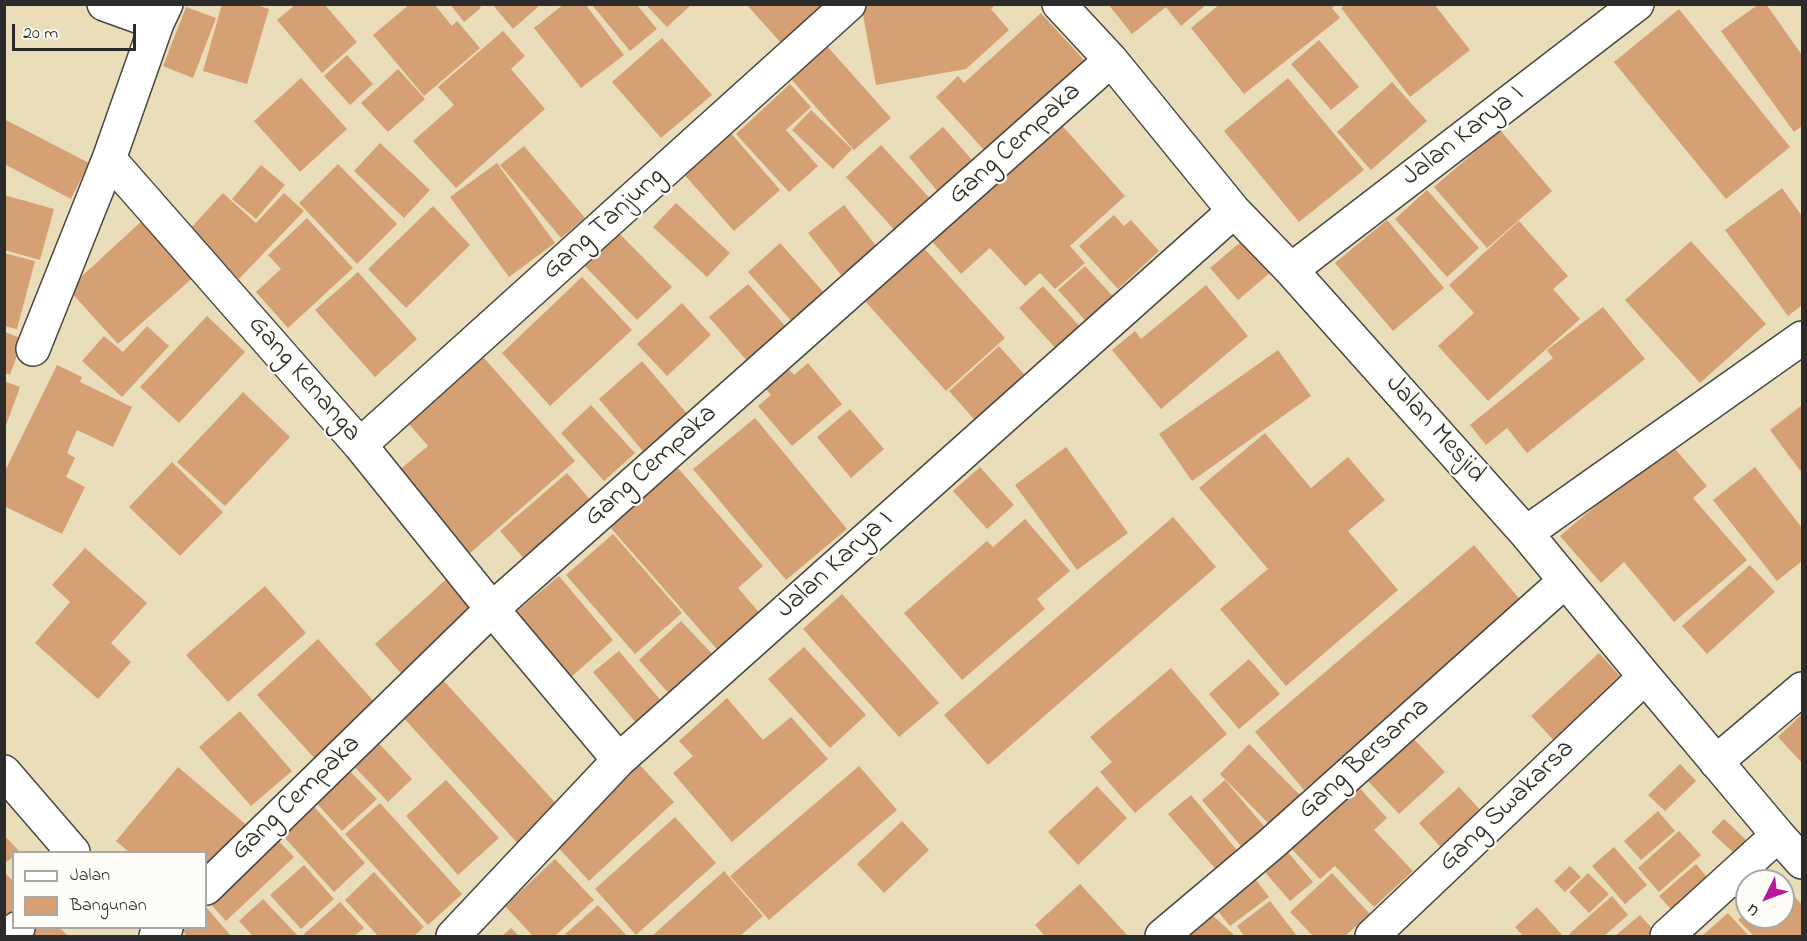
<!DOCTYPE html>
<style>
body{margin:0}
#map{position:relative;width:1807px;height:941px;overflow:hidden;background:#e9deb9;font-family:"Indie Flower",sans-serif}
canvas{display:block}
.frame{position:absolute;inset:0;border:6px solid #2b2b2b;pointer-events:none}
.legend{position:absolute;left:12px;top:851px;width:195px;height:78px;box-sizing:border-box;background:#fdfcf7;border:2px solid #a9a8a5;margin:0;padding:8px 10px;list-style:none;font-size:18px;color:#2b2b2b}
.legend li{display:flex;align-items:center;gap:12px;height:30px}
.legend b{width:30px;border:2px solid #a9a8a5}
.north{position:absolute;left:1735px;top:869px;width:60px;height:60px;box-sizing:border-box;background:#fdfcf7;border:2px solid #a9a8a5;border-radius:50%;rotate:228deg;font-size:16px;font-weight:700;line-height:24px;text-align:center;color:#2b2b2b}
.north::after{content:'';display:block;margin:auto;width:21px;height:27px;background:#b5179e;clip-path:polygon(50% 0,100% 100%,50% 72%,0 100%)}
.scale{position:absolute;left:12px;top:24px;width:124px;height:27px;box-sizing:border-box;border:3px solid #2b2b2b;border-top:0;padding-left:8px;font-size:18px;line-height:21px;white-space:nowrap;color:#2b2b2b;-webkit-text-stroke:4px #fdfcf7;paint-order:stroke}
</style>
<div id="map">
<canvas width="1807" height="941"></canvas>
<div class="frame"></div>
<ul class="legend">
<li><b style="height:8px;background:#fff"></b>Jalan</li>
<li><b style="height:16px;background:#d5a074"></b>Bangunan</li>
</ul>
<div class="north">U</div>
<div class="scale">20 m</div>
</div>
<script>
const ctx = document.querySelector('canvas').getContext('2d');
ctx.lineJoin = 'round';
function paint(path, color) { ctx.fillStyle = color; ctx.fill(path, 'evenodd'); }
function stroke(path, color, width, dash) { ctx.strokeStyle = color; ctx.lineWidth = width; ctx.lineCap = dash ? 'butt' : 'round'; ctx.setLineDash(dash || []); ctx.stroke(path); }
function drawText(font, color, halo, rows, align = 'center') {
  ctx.font = font + ' "Indie Flower",sans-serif'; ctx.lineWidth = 4.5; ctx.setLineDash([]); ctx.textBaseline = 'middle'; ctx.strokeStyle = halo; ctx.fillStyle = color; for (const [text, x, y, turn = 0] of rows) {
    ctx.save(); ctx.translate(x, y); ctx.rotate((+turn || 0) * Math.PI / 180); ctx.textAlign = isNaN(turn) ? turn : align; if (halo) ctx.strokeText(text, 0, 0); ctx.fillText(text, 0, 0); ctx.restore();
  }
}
paint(new Path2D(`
 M222 4H254L269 9 247 84 203 71Z
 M296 4H324L357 42 322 73 277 20Z
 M410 4H434L452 26 457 21 480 48 424 96 373 35Z
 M450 4H478L481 8 464 22Z
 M492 4H538L539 6 513 29Z
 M564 4H585L624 55 581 88 534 28Z
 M746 4H821L822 6 782 44Z
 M861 4H996L991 9 1009 30 966 69 876 85Z
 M1108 4H1207L1181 26 1166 7 1132 34Z
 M1220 4H1336L1332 8 1340 18 1244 94 1191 28Z
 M1346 4H1434L1470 50 1410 97 1341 8Z
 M1759 4H1766L1802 55V126L1794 132 1721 31Z
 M595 5H637L657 29 630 51 593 6Z
 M646 5H691L667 27Z
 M186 7 216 18 193 78 163 66Z
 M1679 9 1790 147 1726 199 1614 62Z
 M1041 13 1093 70 994 161 936 97 958 76 964 83Z
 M503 31 525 56 511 69 545 109 456 188 413 141 454 105 438 87Z
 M819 37 891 118 854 150 783 70Z
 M662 38 712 95 661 138 612 82Z
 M1319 40 1359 87 1331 110 1291 64Z
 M347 55 373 84 350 105 324 76Z
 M398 69 425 99 388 132 361 103Z
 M301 78 347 129 300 172 254 121Z
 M1288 78 1364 170 1299 222 1224 131Z
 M1392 82 1427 121 1371 170 1337 132Z
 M790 84 811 107 786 130 818 166 789 192 736 134Z
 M811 110 852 149 833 169 792 130Z
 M4 119 89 163 71 199 4 164Z
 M1058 121 1125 196 1070 246 1085 263 1055 289 1040 273 1025 286 990 248 961 274 929 238Z
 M943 127 973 161 938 192 909 157Z
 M1500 130 1552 191 1487 248 1434 187Z
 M729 131 780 190 734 231 682 172Z
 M380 143 430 190 404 218 354 171Z
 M881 145 936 205 901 237 846 177Z
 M524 146 585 218 561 238 500 165Z
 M497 163 555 243 509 277 450 197Z
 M338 164 397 224 357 264 299 203Z
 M261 165 285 185 256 219 232 199Z
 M1782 188 1802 216V305L1788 316 1725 230Z
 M1427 190 1479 248 1447 277 1395 219Z
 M223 193 256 223 284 193 304 211 239 279 188 231Z
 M4 195 54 209 40 260 4 250Z
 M676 203 730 253 707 277 653 227Z
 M844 205 877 247 841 275 808 233Z
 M433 206 470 245 406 308 368 269Z
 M1114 215 1124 226 1131 220 1159 251 1118 289 1079 246Z
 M145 218 196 275 118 344 68 289Z
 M307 218 353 268 288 328 256 292 281 269 268 255Z
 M1387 220 1444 288 1393 331 1335 263Z
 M1519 221 1568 276 1553 289 1580 319 1488 401 1438 346 1474 313 1449 285Z
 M611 225 672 287 637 320 577 258Z
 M1243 240 1271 272 1238 300 1210 268Z
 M1691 241 1766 324 1700 383 1625 300Z
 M780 243 826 295 794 324 748 272Z
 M923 247 1005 338 946 391 864 300Z
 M4 253 35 261 17 329 4 326Z
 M1085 266 1120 304 1093 329 1058 290Z
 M358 272 417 339 375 377 315 310Z
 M582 277 632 330 550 406 502 353Z
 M748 284 787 328 748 362 709 317Z
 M1206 285 1248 336 1161 409 1112 350 1135 331 1141 339Z
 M1043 286 1083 330 1059 352 1019 308Z
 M682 303 711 335 667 376 637 344Z
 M1603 307 1645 359 1527 453 1507 428 1486 445 1470 425 1553 358 1547 350Z
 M207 316 245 352 179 423 140 387Z
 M147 326 169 346 122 397 82 361 104 336 123 352Z
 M5 332 23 339 10 375 5 373Z
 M999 346 1031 382 981 427 949 391Z
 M477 350 575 461 469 554 397 472 428 446 402 416Z
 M1278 350 1311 396 1192 481 1159 434Z
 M642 361 690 417 646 455 599 399Z
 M808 363 842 404 792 446 758 406 771 395 763 386 786 366 794 375Z
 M57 365 82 377 80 382 132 407 113 447 77 430 67 453 75 458 66 477 85 487 62 534 4 506V473Z
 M4 381 20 387 5 428H4Z
 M243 392 290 437 225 506 177 462Z
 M591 405 635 453 604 481 561 433Z
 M1802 405V473L1770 430Z
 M850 409 884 449 851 478 817 437Z
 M755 418 847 529 786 580 693 469Z
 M1265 433 1311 488 1348 457 1385 500 1348 531 1398 590 1286 686 1220 609 1268 569 1199 488Z
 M1670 443 1707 486 1693 498 1747 560 1674 622 1624 562 1601 583 1560 536Z
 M1066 447 1128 533 1077 570 1015 485Z
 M172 462 223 512 180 556 129 507Z
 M980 467 1014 505 987 529 953 491Z
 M1755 467 1802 528V561L1777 581 1713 500Z
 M678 468 763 566 738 588 764 618 722 655 610 527Z
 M567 473 600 511 533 569 500 531Z
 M1173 517 1216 567 988 765 944 715Z
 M1025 519 1070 571 1037 599 1045 609 962 680 904 613 987 541 993 547Z
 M613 534 682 613 635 654 566 575Z
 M1474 545 1523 603 1304 790 1255 732Z
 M85 548 147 603 111 643 131 662 98 699 35 643 70 602 52 585Z
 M1750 565 1775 592 1707 654 1682 626Z
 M451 575 485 612 408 681 375 644Z
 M559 576 613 640 570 678 515 613Z
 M265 586 306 633 228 702 186 655Z
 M842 594 939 703 899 737 803 629Z
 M681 621 716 658 673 698 639 660Z
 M318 639 378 706 317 761 257 695Z
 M804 647 866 715 830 748 768 679Z
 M619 651 668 709 642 730 593 672Z
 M1599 653 1628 685 1560 747 1531 716Z
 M1249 659 1280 694 1239 729 1209 694Z
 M1171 668 1227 734 1135 813 1100 772 1112 762 1090 737Z
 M442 679 562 810 521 847 401 715Z
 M727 698 763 740 791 717 828 759 732 842 673 773 693 756 679 741Z
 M240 711 292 771 251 806 199 747Z
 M1802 714V763L1778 737Z
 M1412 737 1445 772 1399 814 1366 779Z
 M374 738 412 779 388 802 349 761Z
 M1249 744 1308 803 1278 833 1220 774Z
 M639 764 674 802 589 881 554 843Z
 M1680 764 1696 781 1665 811 1648 795Z
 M344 765 377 799 342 831 310 796Z
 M859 766 897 810 769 920 730 876Z
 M178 767 249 827 206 878V852H129L116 841Z
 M446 780 499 838 458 875 406 816Z
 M1225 780 1268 831 1245 851 1202 800Z
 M1354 782 1387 818 1374 830 1413 871 1374 907 1335 866 1320 879 1287 844Z
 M1097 786 1127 818 1078 865 1048 832Z
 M1459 787 1484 814 1444 851 1419 823Z
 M1191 795 1241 855 1219 873 1168 814Z
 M308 800 365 863 334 892 276 828Z
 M380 803 462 894 428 925 345 834Z
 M1658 811 1675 831 1641 860 1624 841Z
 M675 817 716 863 636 935 595 889Z
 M1724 819 1747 841 1735 854 1711 832Z
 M902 821 929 850 884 893 857 864Z
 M1679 831 1701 855 1659 892 1638 868Z
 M270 832 294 857 226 921 206 899Z
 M4 835 19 851 14 852V856L4 864Z
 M1614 847 1647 885 1625 904 1592 866Z
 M1287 851 1313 882 1290 901 1264 871Z
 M555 859 594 900 555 936H533L505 906Z
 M1696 864 1715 887 1679 918 1659 896Z
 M304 865 334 899 301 929 270 895Z
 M1570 866 1581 877 1565 892 1554 881Z
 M724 871 763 916 740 936H652Z
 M1249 871 1269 897 1230 926 1210 901Z
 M4 872 14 882V924L4 933Z
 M374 872 424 927 414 936H378L345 900Z
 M1332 873 1370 914 1345 936H1313L1290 912Z
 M1588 873 1609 894 1589 913 1569 892Z
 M1783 883 1802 905V936H1754L1738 920 1747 912V917H1783Z
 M1080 884 1128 936H1045L1035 925Z
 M1612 896 1628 915 1604 936H1571L1569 934Z
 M263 899 298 936H253L239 921Z
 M1270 901 1297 936H1244L1237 926Z
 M340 902 364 928 354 936H306L304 934Z
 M598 905 627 936H563Z
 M206 907 231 936H187L180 928H206Z
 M1537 907 1563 936H1523L1515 927Z
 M1207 910 1235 936H1182Z
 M1728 913 1749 936H1702Z
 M1640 915 1657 934 1654 936H1615Z
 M24 928H60L68 936H14Z
 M511 928 519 936H502Z`), '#d5a074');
const street = new Path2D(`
 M104 4 157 23
 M1059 4 1111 60 1234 211 1291 270 1526 533 1645 677 1778 835 1802 862
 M109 159 360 445 492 609 619 760
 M1291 270 1637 4
 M33 349 109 159 157 23 166 4
 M360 445 849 4
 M1526 533 1802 338
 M1716 762 1802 689
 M4 772 73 852
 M206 888 492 609 1111 60
 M8 936 18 928
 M156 936 166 928
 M453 936 619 760 1234 211
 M1162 936 1270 845 1565 581
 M1372 936 1645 677
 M1667 936 1778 835`);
stroke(street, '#484640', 36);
stroke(street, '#fff', 33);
drawText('27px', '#2b2b2b', '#fdfcf7', [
 ["Jalan Karya I",1464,137,-38],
 ["Gang Cempaka",1016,145,-42],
 ["Gang Tanjung",605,225,-42],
 ["Gang Kenanga",303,380,49],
 ["Jalan Mesjid",1434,430,48],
 ["Gang Cempaka",652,467,-42],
 ["Jalan Karya I",836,566,-42],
 ["Gang Bersama",1365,760,-42],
 ["Gang Cempaka",297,799,-44],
 ["Gang Swakarsa",1508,807,-44]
]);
</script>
